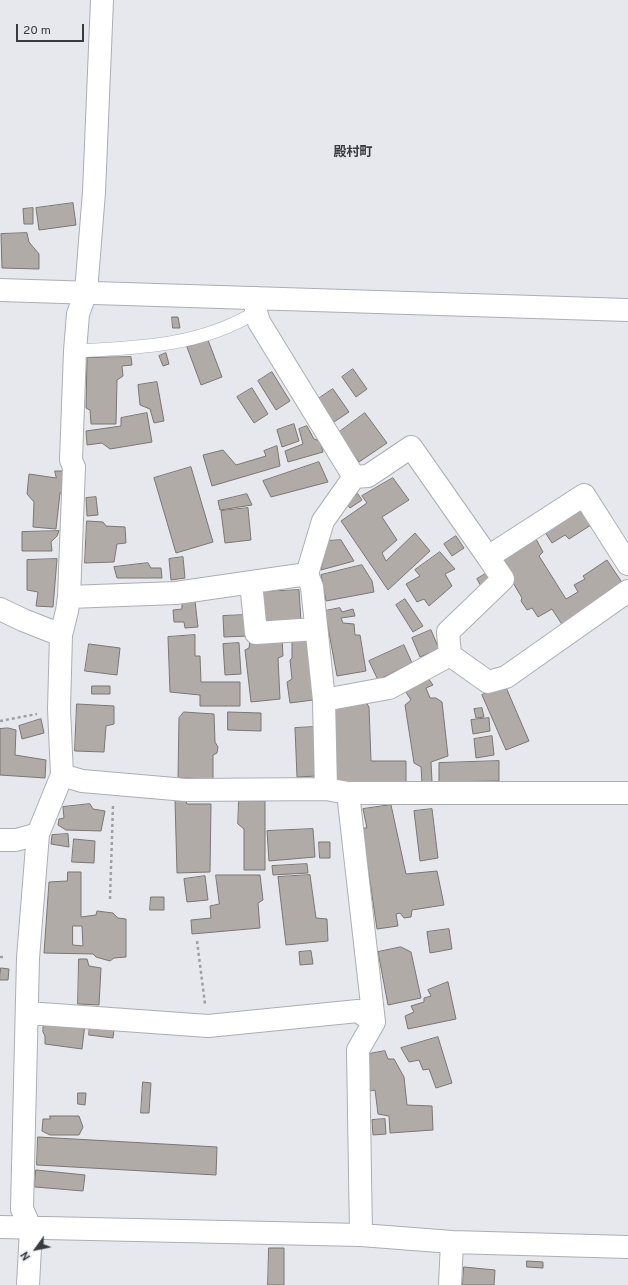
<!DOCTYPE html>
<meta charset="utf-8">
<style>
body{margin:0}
#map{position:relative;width:628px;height:1285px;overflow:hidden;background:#e6e8ee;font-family:Overpass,sans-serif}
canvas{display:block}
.north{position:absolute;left:16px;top:1229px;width:40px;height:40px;-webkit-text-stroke:3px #e6e8ee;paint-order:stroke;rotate:237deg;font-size:11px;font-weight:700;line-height:16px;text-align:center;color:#3a3b3e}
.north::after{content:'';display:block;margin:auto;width:14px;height:18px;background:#3a3b3e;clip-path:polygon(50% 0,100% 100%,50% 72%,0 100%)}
.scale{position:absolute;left:16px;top:24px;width:68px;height:18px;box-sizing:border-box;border:2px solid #3a3b3e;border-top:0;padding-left:5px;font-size:12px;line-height:14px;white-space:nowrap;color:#3a3b3e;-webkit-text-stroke:3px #e6e8ee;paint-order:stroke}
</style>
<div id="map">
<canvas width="628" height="1285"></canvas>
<div class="north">N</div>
<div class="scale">20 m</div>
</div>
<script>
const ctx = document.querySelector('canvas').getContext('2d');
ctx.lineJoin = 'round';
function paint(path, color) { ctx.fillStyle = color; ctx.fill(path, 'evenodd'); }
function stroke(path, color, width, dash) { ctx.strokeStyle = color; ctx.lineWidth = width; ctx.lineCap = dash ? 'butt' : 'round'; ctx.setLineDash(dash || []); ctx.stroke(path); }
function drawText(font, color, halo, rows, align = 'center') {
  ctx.font = font + ' Overpass,"Noto Sans JP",sans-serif'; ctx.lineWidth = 4; ctx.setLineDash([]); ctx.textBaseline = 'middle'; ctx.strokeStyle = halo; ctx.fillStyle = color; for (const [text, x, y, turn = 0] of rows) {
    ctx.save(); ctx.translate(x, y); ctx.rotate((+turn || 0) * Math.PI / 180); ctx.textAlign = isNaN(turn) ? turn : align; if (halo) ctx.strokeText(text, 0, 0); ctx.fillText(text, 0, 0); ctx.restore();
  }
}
const building = new Path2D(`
 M73 203 76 225 39 230 36 208Z
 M33 208V224H24L23 209Z
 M27 233 29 242 39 254V269L2 268 1 234Z
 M172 317H178L180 328H173Z
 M208 340 222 377 201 385 187 347Z
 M166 353 169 364 163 366 159 356Z
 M131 357 132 365 122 366 123 376 117 380 116 424H91L90 410 86 408 87 358Z
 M353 369 367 389 356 397 342 377Z
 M272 372 290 401 276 410 258 381Z
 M157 382 164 421 154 423 150 409 140 405 138 385Z
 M252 388 268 414 254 423 237 397Z
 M333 389 349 412 334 422 318 399Z
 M147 413 152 442 110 449 102 443 87 445 86 431 121 426V418Z
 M365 413 387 443 359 462 338 433Z
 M294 424 299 441 282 447 277 430Z
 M307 426 314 439 320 441 323 452 288 462 285 451 303 444 299 429Z
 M277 446 280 466 212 486 203 455 223 450 236 465 266 456 264 451Z
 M319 462 328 482 271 497 263 481Z
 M191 467 213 542 176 553 154 478Z
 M55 471H65V492L60 493 56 529 33 527 34 502 27 494 29 474 56 478Z
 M393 478 409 500 382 517 397 540 382 553 386 561 415 533 430 551 388 590 341 521 367 503 362 496Z
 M247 494 252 505 220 510 218 501Z
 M358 494 362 500 350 508 346 503Z
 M96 497 98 515 87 516 86 498Z
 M579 506 591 525 569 539 565 535 552 543 543 529Z
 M248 508 251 540 225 543 221 511Z
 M87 521 103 522 106 526 125 527 126 543 117 544 114 562 85 563Z
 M59 531 57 536 51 542 52 551H22V532Z
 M456 536 464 548 452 556 444 544Z
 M536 539 543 552 539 556 566 599 578 592 574 585 585 579 583 576 607 560 623 584 563 626 552 609 538 617 532 608 527 610 521 601 522 598 512 581 503 561Z
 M341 540 354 561 321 570 327 541Z
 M440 552 455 569 445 574 452 586 429 606 424 599 417 602 406 584 420 576 415 570Z
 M183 557 185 578 171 580 169 559Z
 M57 559 53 607 36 606 38 592 27 590V560Z
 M148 563 151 568H161L162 578H117L114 567Z
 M362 565 372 581 374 592 326 601 321 575Z
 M487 573 492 581 482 588 477 579Z
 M299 590 301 622 264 624 263 592Z
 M405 599 423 626 413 632 396 605Z
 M195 601 198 627 185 628 184 622H174L173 610 182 609V602Z
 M340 608 342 612 353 609 355 616 341 618 343 623 354 624 355 635H360L366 671 337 676 325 611Z
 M246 615 248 636 224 637 223 616Z
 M431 630 439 649 420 657 412 638Z
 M195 635V656H200L201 682H240V706H200V695L170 692 168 637Z
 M282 637 283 656 278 658 280 699 251 702 245 650 249 648 250 640Z
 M309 638 313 700 290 703 287 682 292 679 290 660 292 658V639Z
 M239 643 241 674 225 675 223 644Z
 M89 644 120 648 117 675 85 671Z
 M404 645 412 663 378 680 369 661Z
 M425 674 433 685 426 688 430 698H436L442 702 448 756 431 762 432 782 422 783 421 767 414 763 405 705 411 700 402 686Z
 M505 685 529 741 506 750 482 695Z
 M92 686H110V694H92Z
 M364 699 369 707 371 761H406V786L334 782 332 707Z
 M77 704 114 706V724L106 726 104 752 75 751Z
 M482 708 484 717 476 718 474 709Z
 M184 712 214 714 215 742 218 747 217 753 213 755V779L178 778 179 718Z
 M228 712 261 713V731L228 730Z
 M489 718 490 731 473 734 471 720Z
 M41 719 44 733 22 739 19 726Z
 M315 727 317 776 297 777 295 728Z
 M8 728 16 730 15 755 46 760 45 778 0 775V729Z
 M492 736 494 755 476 758 474 739Z
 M499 761V781L439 782V763Z
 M185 799 187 804H211L210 872 177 873 175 800Z
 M239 801H265V870H244V829L238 824Z
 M90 804 93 809 105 811 101 831 66 830 58 825 59 819 64 818 63 807Z
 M391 805 406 874 437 871 444 905 412 910 411 917 404 918 400 913 396 914 398 926 377 929 362 828H367L363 809Z
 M432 809 438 858 420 861 414 811Z
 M313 829 315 857 269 861 267 831Z
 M68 834 69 847 51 844 52 835Z
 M74 839 95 841 94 863 72 862Z
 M319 842H330V858H320Z
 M307 864 308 873 273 875 272 866Z
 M68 872H81V917L96 915 97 911 113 913 118 918 126 919V957L114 958 110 961 96 957 93 954 44 953 49 882 67 881ZM73 926H82L83 946 73 945Z
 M216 875H260L263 900 258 903 260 928 192 934 191 920 211 918 210 906 219 904Z
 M310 875 316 918 327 919 328 941 286 945 278 877Z
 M205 876 208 900 187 902 184 879Z
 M151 897H164V910H150Z
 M449 929 452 949 430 953 427 932Z
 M401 947 411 952 421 998 388 1005 378 952Z
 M311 951 313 964 300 965 299 952Z
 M79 959H87L89 966 101 968 99 1005 78 1004Z
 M1 968 9 969 8 980H0Z
 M448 982 456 1019 408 1029 405 1016 414 1012 411 1006 424 1002V998L431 996 428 990Z
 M44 1018 85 1024 82 1049 45 1044V1036L43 1032Z
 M90 1025 114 1029 113 1038 89 1035Z
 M438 1037 452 1083 436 1088 429 1069 423 1070 419 1060 409 1062 401 1048Z
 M385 1051 388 1059H394L404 1077 407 1105 432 1106 433 1130 390 1133 389 1116 378 1114 375 1090 370 1091 369 1054Z
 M143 1082 151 1083 149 1113H141Z
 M78 1093H86L85 1105 78 1104Z
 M50 1116H79L83 1127 79 1135H50L42 1131 43 1119H50Z
 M385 1119 386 1134 373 1135 372 1120Z
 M38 1137 217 1147 216 1175 37 1165Z
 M36 1170 85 1175 83 1191 35 1187Z
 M269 1248H284V1285H268Z
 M527 1261 543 1262V1268L527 1267Z
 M464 1267 495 1270 494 1285H463Z`);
paint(building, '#b0aba7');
stroke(building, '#7b7673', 1);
const service = new Path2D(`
 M75 351C138 348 201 346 256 312`);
const minor = new Path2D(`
 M0 290 628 310
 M256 298V312L259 322 354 477 323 521 307 574 312 587 324 700 326 789
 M354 477 368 476 411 447 488 557 584 495 628 564
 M251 582 256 633 316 629
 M69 597 176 593 307 574
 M0 609 23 620 61 635
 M450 655 448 632 503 579 488 557
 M324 700 389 688 450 655 488 682 506 677 628 591
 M62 775 82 781 186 790 326 789 348 793H628
 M348 793 374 1022 358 1050 361 1235
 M0 840H16L38 834
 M27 1013 208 1026 358 1011 374 1022
 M0 1227 361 1235 452 1242 628 1247
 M28 1285 31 1229 22 1209 28 958 38 834 62 775 59 709 61 635 67 611 69 597 74 467 71 460 75 351 78 314 86 292 94 192 102 0
 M450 1285 452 1242`);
stroke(service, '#acaeb4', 14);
stroke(minor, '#acaeb4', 24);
stroke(new Path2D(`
 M0 721 37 714
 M110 899 113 806
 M197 941 205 1004
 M0 957H6`), '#9fa0a5', 2.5, [3, 3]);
stroke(service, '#fff', 13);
stroke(minor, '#fff', 22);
drawText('bold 13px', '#3a3b3e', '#e6e8ee', [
 ["殿村町",353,153]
]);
</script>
